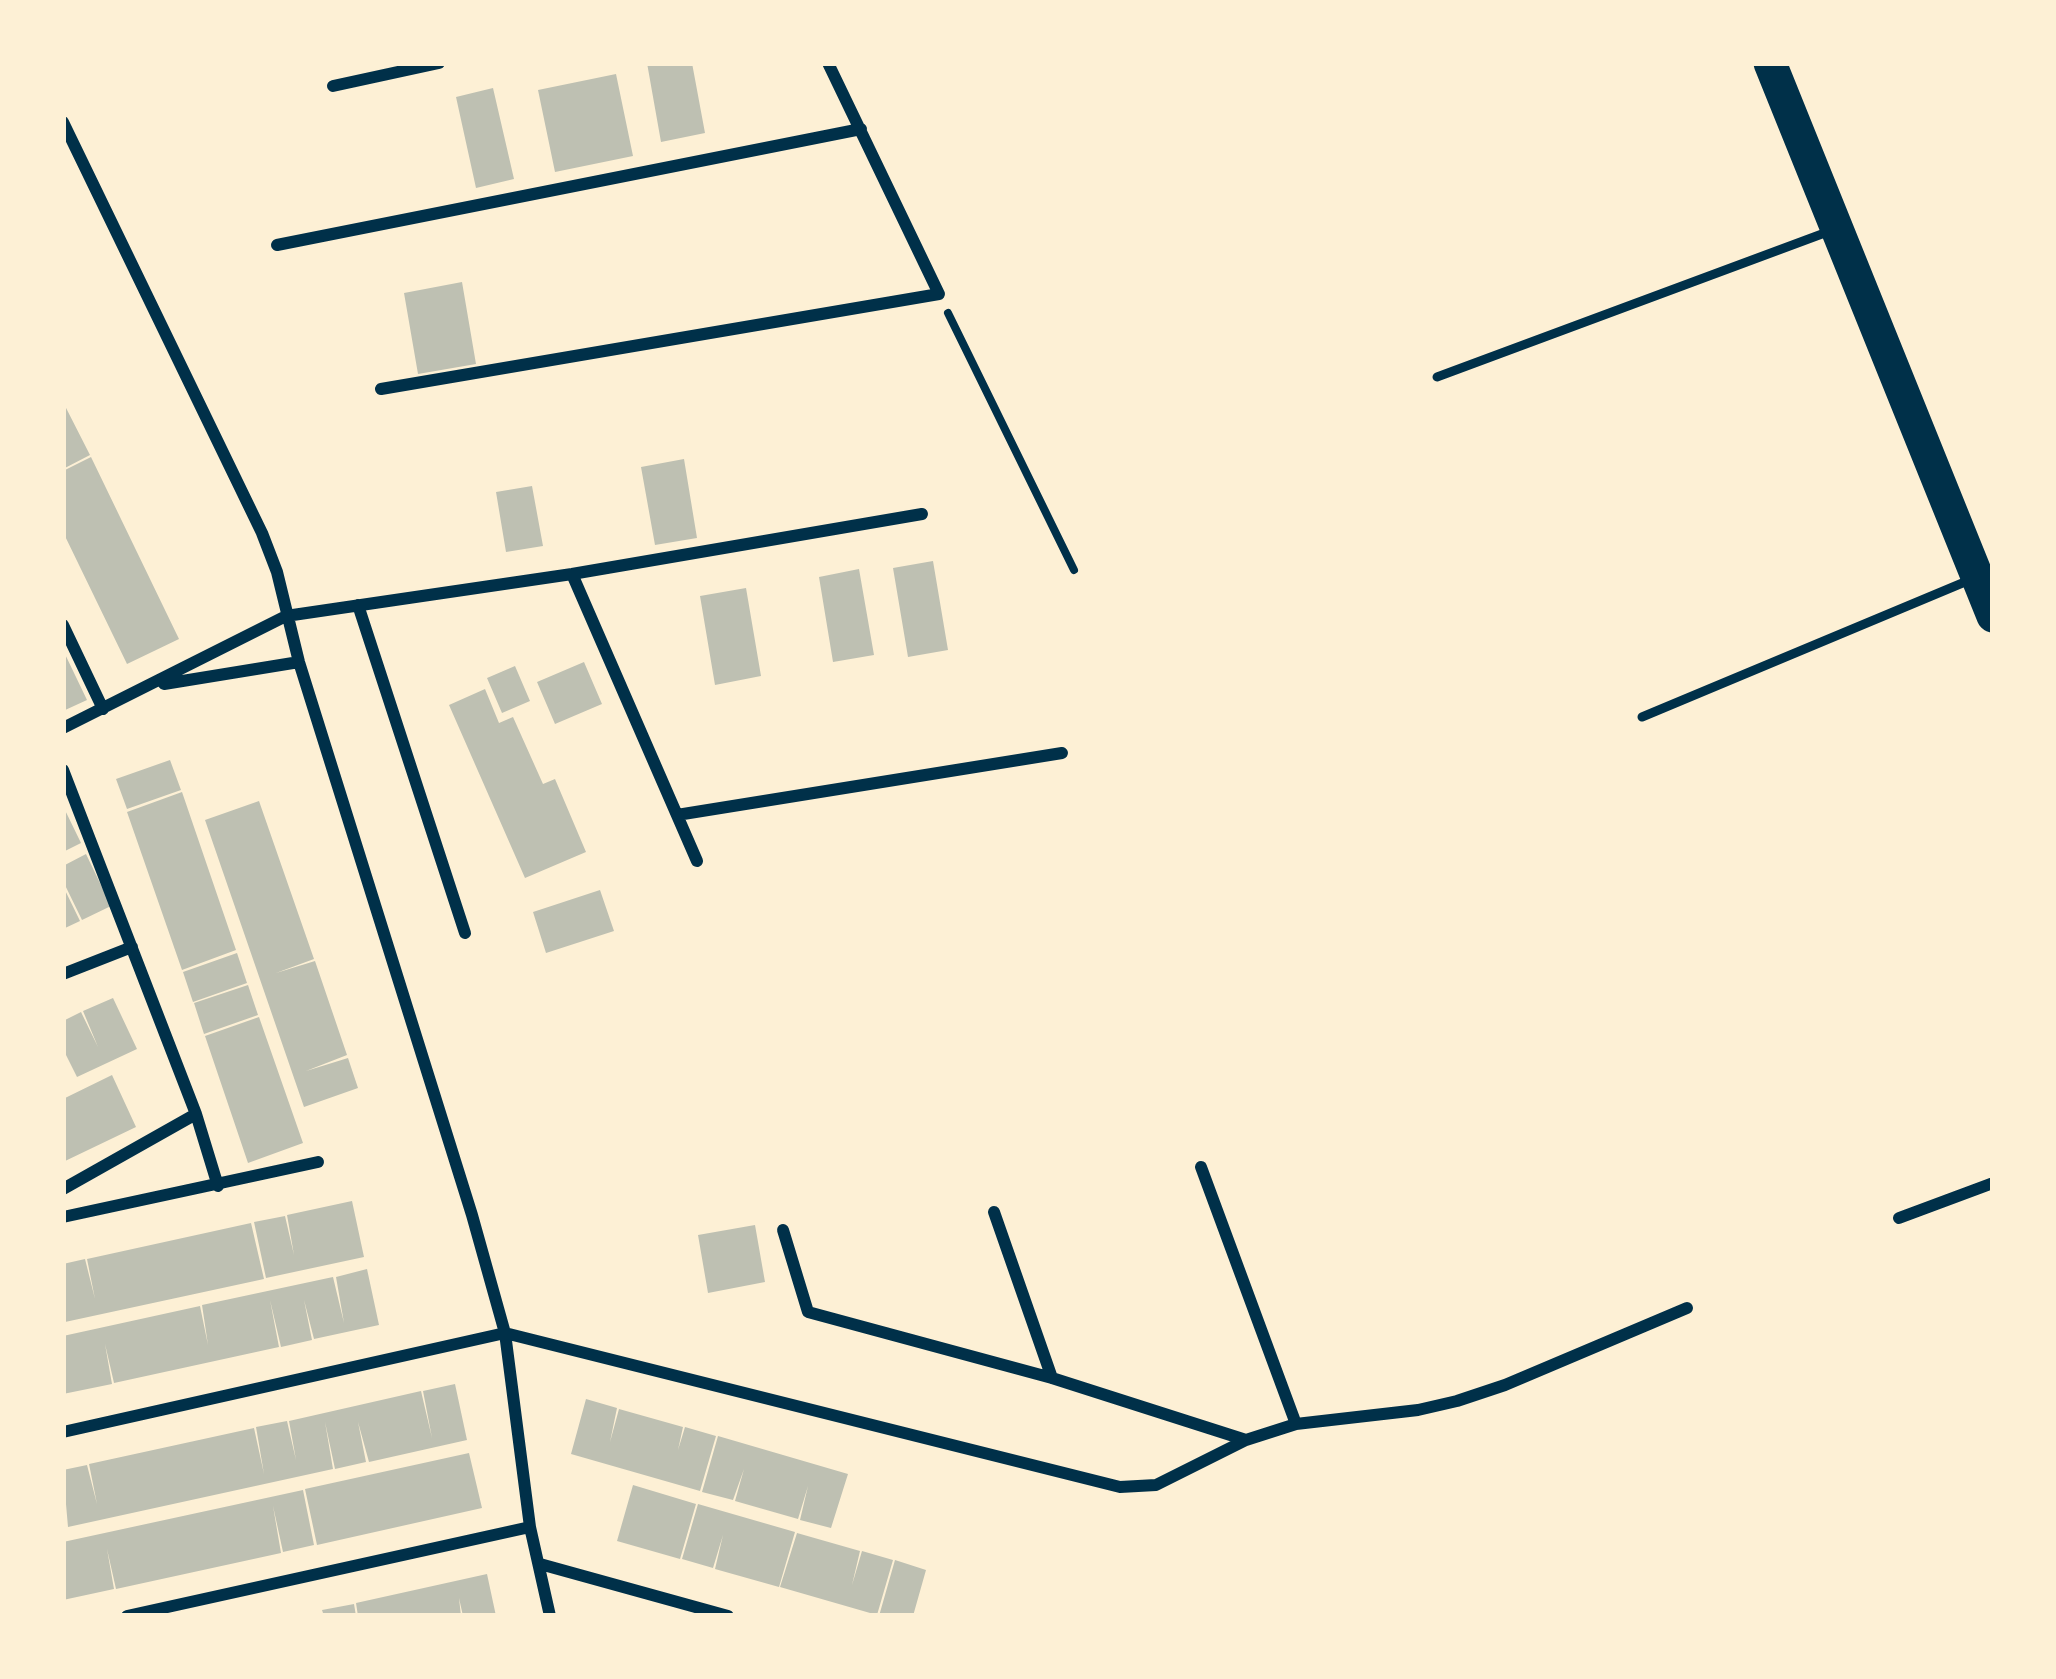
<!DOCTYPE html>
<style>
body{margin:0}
#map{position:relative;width:2056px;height:1679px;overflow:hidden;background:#fdf0d5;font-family:Poppins,sans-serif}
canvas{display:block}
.frame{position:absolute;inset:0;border:66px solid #fdf0d5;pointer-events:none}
</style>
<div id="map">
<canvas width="2056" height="1679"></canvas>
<div class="frame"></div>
</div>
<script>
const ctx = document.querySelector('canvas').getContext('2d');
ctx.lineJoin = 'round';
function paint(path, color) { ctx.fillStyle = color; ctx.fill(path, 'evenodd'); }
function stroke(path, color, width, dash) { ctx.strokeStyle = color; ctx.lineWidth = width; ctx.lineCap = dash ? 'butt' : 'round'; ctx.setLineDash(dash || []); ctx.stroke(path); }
paint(new Path2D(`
 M647 63H692L705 133 661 142Z
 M616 74 633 156 555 172 538 90Z
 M493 88 514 179 476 188 456 97Z
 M462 282 476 364 418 374 404 293Z
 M63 402 90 455 63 469Z
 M91 457 179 639 127 664 63 532V471Z
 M684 459 697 538 655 545 641 467Z
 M532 486 543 546 506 552 496 492Z
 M933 561 948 650 908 657 893 568Z
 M859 569 874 655 833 662 819 577Z
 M746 588 761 676 715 685 700 596Z
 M63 650 87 700 63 711Z
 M584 662 602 704 555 724 537 682Z
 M515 666 530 701 502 713 487 678Z
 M485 689 499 723 513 717 543 784 555 779 586 852 525 878 449 705Z
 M170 760 181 790 127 809 116 779Z
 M182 792 236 950 182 970 127 812Z
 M259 801 314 959 276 973 315 961 347 1055 306 1071 348 1058 358 1088 304 1107 205 820Z
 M63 806 81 843 63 852Z
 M86 854 111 906 82 920 63 881V866Z
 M63 886 80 921 63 929Z
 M600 890 614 931 546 953 533 912Z
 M237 953 247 983 193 1002 183 972Z
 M248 985 258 1015 204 1034 194 1003Z
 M113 998 137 1049 77 1077 63 1049V1021L81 1012 98 1047 83 1011Z
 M259 1017 303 1143 248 1163 205 1036Z
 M112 1075 136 1127 63 1162V1099Z
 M352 1201 364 1257 266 1278 254 1222 285 1216 294 1255 287 1215Z
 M251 1223 264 1279 65 1322 63 1264 85 1259 95 1299 87 1259Z
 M755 1225 765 1282 708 1293 698 1235Z
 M367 1269 379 1325 314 1339 304 1300 312 1340 281 1347 270 1300 279 1347 114 1383 105 1344 112 1384 63 1394V1336L200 1306 208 1345 202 1305 333 1277 344 1323 336 1277Z
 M455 1384 467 1440 369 1462 358 1422 366 1462 335 1469 325 1422 333 1469 68 1527 63 1470 87 1465 97 1504 89 1464 254 1428 264 1474 256 1427 287 1421 296 1460 289 1421 421 1391 432 1438 423 1391Z
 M586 1399 617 1408 610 1442 619 1409 683 1427 678 1450 685 1427 716 1436 700 1491 571 1454Z
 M718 1436 848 1474 831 1528 800 1520 808 1486 798 1519 735 1501 744 1469 733 1500 702 1492Z
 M469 1453 482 1508 317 1545 305 1489Z
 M633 1485 696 1504 680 1559 617 1541Z
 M303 1490 314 1545 283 1552 273 1506 281 1553 116 1589 107 1549 114 1589 63 1600V1542Z
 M698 1504 795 1532 779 1587 715 1569 723 1535 713 1568 682 1559Z
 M797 1533 860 1551 852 1585 862 1551 893 1560 877 1615 780 1587Z
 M895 1560 926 1570 913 1616H879Z
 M487 1574 496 1616H463L459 1598 461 1616H358L356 1603Z
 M354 1604 356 1616H324L322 1610Z`), '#bec0b2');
stroke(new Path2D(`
 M948 313 1074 570`), '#003049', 8);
stroke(new Path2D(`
 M1437 377 1830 231
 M1642 717 1972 579`), '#003049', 9);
stroke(new Path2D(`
 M333 86 439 63
 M63 122 262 533 277 572 299 662 472 1215 505 1333 530 1527 550 1616
 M277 245 861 129
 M381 389 939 294 828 63
 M572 574 697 861
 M358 605 465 933
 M63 625 103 709
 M164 684 299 662
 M63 728 286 616 572 574 922 514
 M63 770 196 1114
 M677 815 1062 753
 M63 974 132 947
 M1201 1167 1296 1424
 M63 1189 196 1114 218 1186
 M994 1212 1052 1378
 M63 1217 318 1162
 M1899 1218 1993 1183
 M783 1230 808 1312 1052 1378 1246 1440
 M63 1432 505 1333 1120 1487 1156 1485 1246 1440 1296 1424 1418 1410 1457 1401 1505 1385 1687 1308
 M540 1564 728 1616
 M127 1616 530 1527`), '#003049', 12);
stroke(new Path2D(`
 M1770 63 1993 616`), '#003049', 33);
</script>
